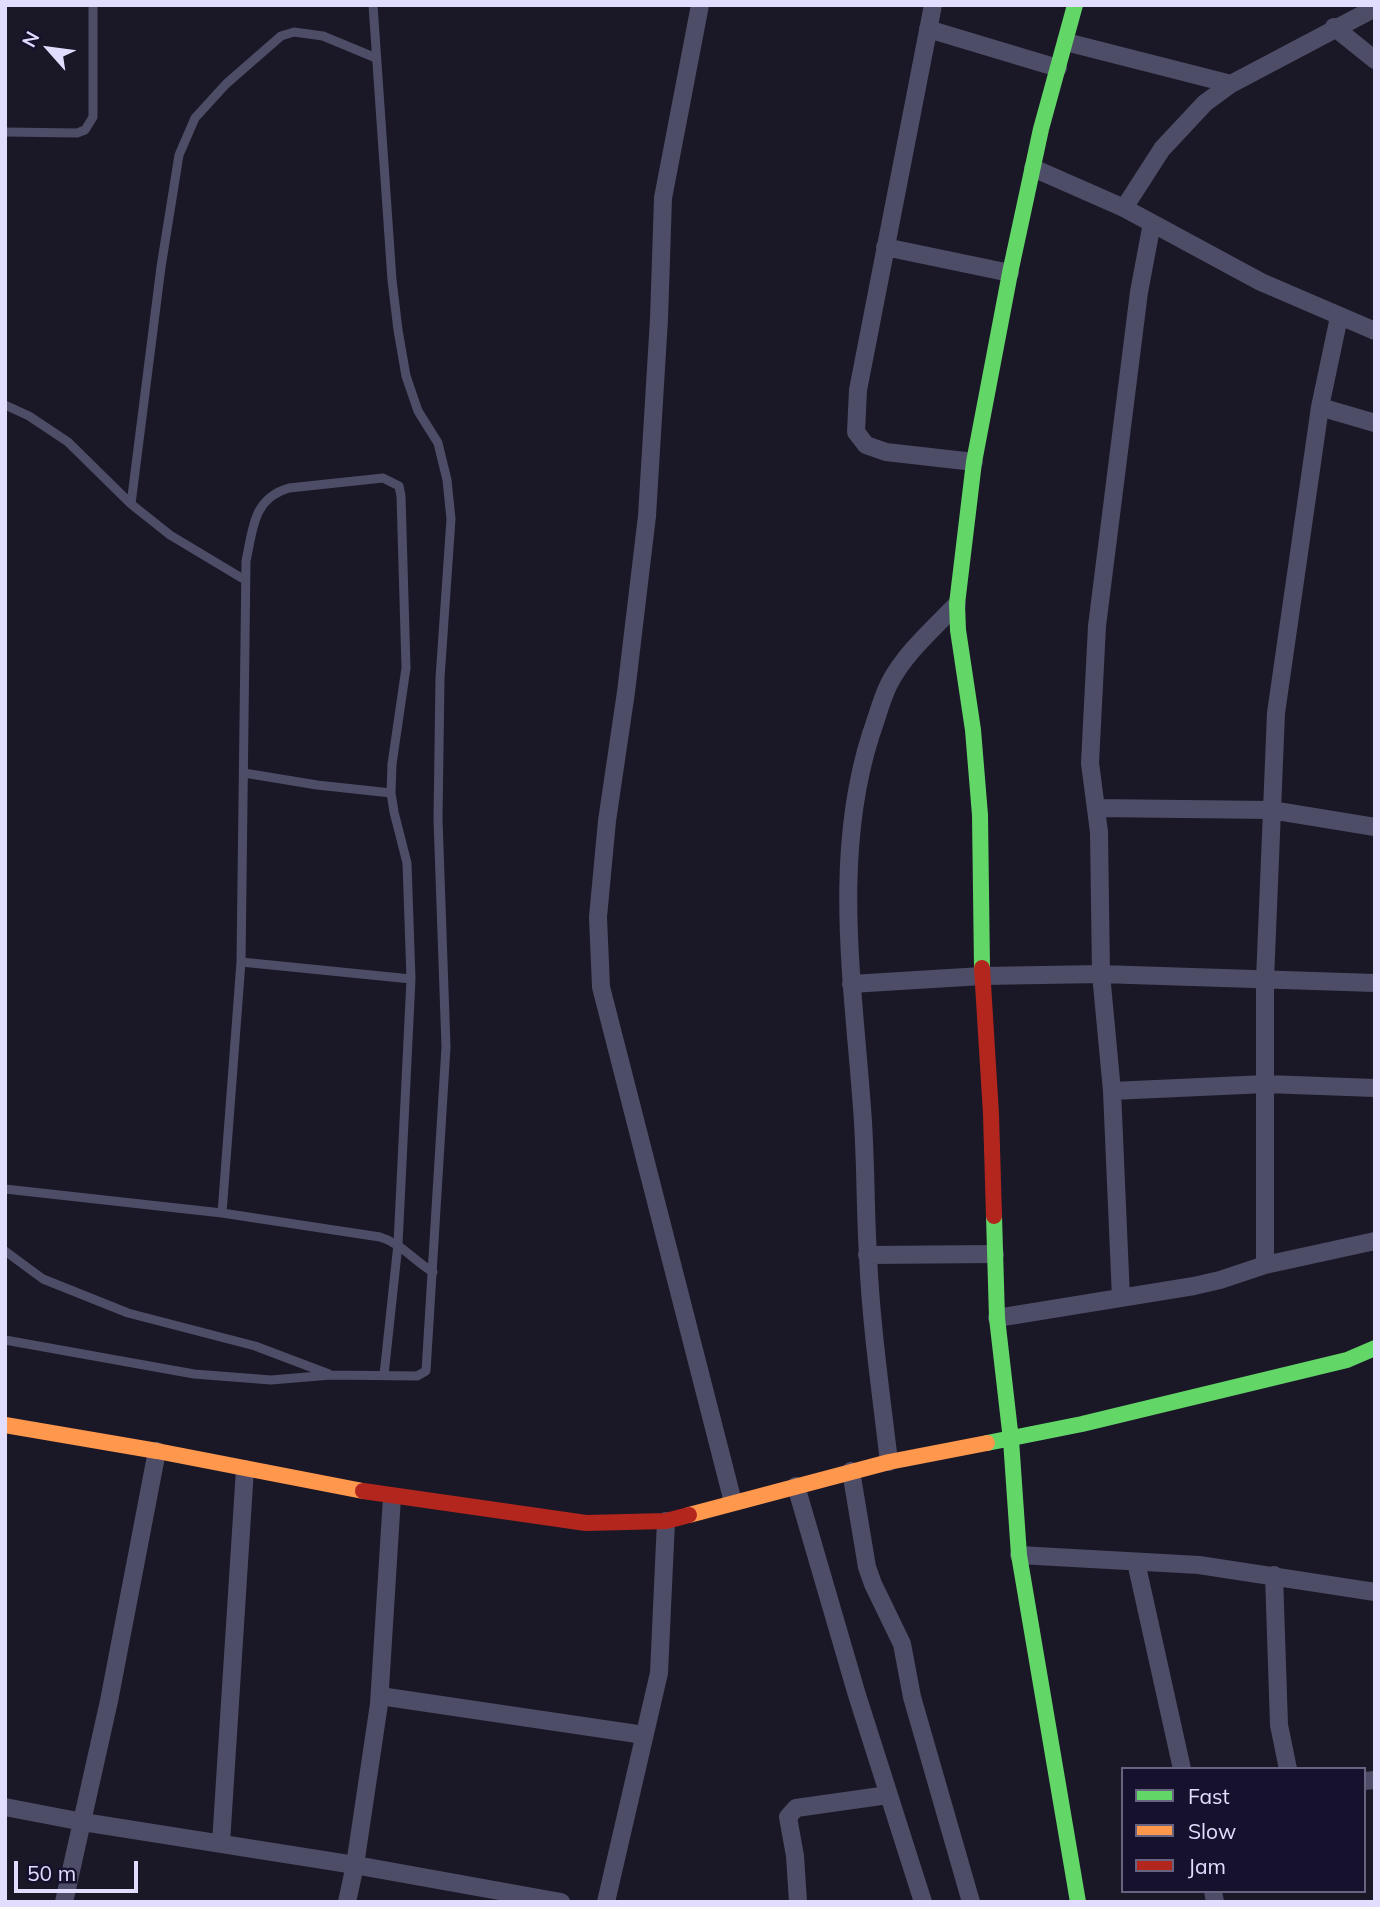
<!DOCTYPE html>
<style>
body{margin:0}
#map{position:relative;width:1380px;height:1907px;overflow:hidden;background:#1a1827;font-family:Mulish,sans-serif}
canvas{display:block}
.frame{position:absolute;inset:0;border:7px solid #e1ddff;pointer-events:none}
.legend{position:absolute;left:1121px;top:1767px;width:245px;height:126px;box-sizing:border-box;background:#16122d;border:2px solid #676381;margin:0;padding:9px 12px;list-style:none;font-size:21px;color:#e1ddff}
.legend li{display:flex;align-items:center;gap:14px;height:35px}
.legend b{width:35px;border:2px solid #676381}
.north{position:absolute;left:14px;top:14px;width:70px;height:70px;-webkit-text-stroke:5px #16122d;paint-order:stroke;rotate:298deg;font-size:19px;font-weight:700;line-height:28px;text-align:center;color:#e1ddff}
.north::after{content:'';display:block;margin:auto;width:24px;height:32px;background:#e1ddff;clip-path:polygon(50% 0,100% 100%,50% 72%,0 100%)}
.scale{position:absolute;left:14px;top:1861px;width:124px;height:32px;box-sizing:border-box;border:4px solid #e1ddff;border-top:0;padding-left:9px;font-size:21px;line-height:24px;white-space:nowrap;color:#e1ddff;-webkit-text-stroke:5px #16122d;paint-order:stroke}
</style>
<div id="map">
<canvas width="1380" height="1907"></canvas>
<div class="frame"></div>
<ul class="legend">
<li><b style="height:9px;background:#63d668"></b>Fast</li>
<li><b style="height:9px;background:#ff974d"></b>Slow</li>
<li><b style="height:9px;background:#b3261e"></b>Jam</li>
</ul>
<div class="north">N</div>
<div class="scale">50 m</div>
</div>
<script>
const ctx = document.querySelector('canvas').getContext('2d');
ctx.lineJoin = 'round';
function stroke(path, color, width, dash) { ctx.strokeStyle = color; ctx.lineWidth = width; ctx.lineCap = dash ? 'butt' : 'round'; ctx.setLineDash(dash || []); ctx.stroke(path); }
stroke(new Path2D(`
 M5 132 77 133 85 130 93 117V5
 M5 405 29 416 68 442 131 504 170 535 245 580
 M131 504 161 267 179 155 195 118 226 84 281 36 294 32 323 36 376 58
 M244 773 317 785 391 793
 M241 962 411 979
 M5 1189 222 1213 380 1237C401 1243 414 1261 433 1272
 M222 1213 241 962 246 561C253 529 253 498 289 488L383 478 399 486 401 496 406 668 392 764 391 793 394 812 407 863 411 979 398 1244 384 1375
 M5 1251 43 1279 128 1313 255 1346 329 1374
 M5 1340 194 1374 271 1380 331 1375 417 1376 426 1371 446 1047 438 819 440 678 451 519 447 480 438 443 418 411 406 376 398 330 392 280 373 5`), '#4e4d67', 9);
stroke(new Path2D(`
 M700 5 663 198 659 319 647 516 626 692 607 821 598 917 601 987 733 1502
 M933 5 858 390 856 432 866 445 886 452 974 462
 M1334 27 1375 60
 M928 29 1058 68
 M1066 42 1231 84
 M1033 168 1124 208 1261 282 1375 331
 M1124 208 1162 149 1205 103 1231 84 1375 8
 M885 247 1010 273
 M1320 407 1375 423
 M1096 808 1271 810 1375 827
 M851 984 982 976 1101 974 1375 983
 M1112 1091 1266 1084 1375 1088
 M867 1255 995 1254
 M1265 1265V980L1276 713 1320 407 1339 317
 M1121 1298 1112 1091 1101 974 1099 832 1090 763 1097 626 1139 292 1152 223
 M997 1318 1194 1286 1220 1280 1265 1265 1375 1241
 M889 1462C881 1393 871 1325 868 1256 865 1207 866 1157 862 1108 853 983 832 856 871 734 877 718 881 700 889 684 905 653 933 629 957 604
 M851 1471 867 1567 873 1584 902 1644 912 1697 971 1902
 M796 1486 857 1695 923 1902
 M1019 1555 1199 1565 1375 1592
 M1136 1562 1182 1769
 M1274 1575 1279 1725 1288 1769
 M380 1696 644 1735
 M1364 1781 1375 1780
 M5 1807 83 1822 355 1865 561 1902
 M221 1843 245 1469
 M1213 1891 1215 1902
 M64 1902 109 1701 157 1451
 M347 1902 355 1865 379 1704 392 1497
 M606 1902 659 1673 666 1521
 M798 1902 795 1856 788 1817 796 1808 888 1795`), '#4e4d67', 18);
stroke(new Path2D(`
 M982 968 980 815 973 730 958 630 957 604 974 462 1010 273 1041 129 1075 5
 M994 1216 997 1318 1011 1440 1019 1555 1078 1902
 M987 1443 1082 1424 1347 1360 1375 1348`), '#63d668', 16);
stroke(new Path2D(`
 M5 1425 157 1451 363 1491
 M689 1515 889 1462 987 1443`), '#ff974d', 16);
stroke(new Path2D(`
 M982 968 991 1114 994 1216
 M363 1491 586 1523 666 1521 689 1515`), '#b3261e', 16);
</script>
